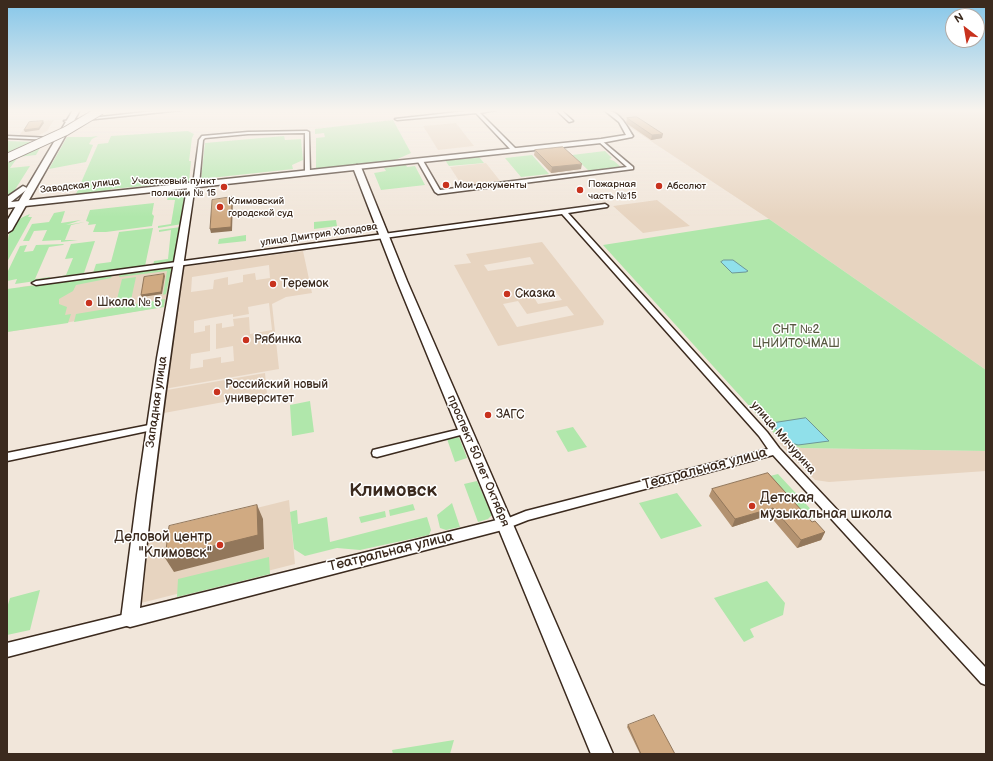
<!DOCTYPE html>
<meta charset="utf-8">
<style>
body{margin:0}
#map{position:relative;width:993px;height:761px;overflow:hidden;background:#f1e6da;font-family:"Balsamiq Sans",sans-serif}
canvas{display:block}
.frame{position:absolute;inset:0;border:8px solid #3b2a1e;pointer-events:none}
.north{position:absolute;left:945px;top:8px;width:40px;height:40px;box-sizing:border-box;background:#fff;border:1px solid #b1aaa5;border-radius:50%;rotate:329deg;font-size:11px;font-weight:700;line-height:16px;text-align:center;color:#3b2a1e}
.north::after{content:'';display:block;margin:auto;width:14px;height:18px;background:#c8321e;clip-path:polygon(50% 0,100% 100%,50% 72%,0 100%)}
</style>
<div id="map">
<canvas width="993" height="761"></canvas>
<div class="frame"></div>
<div class="north">N</div>
</div>
<script>
const ctx = document.querySelector('canvas').getContext('2d');
ctx.lineJoin = 'round';
function paint(path, color) { ctx.fillStyle = color; ctx.fill(path, 'evenodd'); }
function stroke(path, color, width, dash) { ctx.strokeStyle = color; ctx.lineWidth = width; ctx.lineCap = dash ? 'butt' : 'round'; ctx.setLineDash(dash || []); ctx.stroke(path); }
function drawText(font, color, halo, rows, align = 'center') {
  ctx.font = font + ' "Balsamiq Sans",sans-serif'; ctx.lineWidth = 3; ctx.setLineDash([]); ctx.textBaseline = 'middle'; ctx.strokeStyle = halo; ctx.fillStyle = color; for (const [text, x, y, turn = 0] of rows) {
    ctx.save(); ctx.translate(x, y); ctx.rotate((+turn || 0) * Math.PI / 180); ctx.textAlign = isNaN(turn) ? turn : align; if (halo) ctx.strokeText(text, 0, 0); ctx.fillText(text, 0, 0); ctx.restore();
  }
}
paint(new Path2D(`
 M612 110H986V370L769 219 625 124 627 123 621 119 623 118Z
 M54 120 47 131 35 137H18L29 122Z
 M456 123 474 146 438 150 423 126Z
 M486 163 501 182 463 187 450 167Z
 M657 200 690 226 643 233 613 206Z
 M542 242 604 321 603 325 498 346 454 265 471 263 466 254ZM530 257 534 264 488 271 484 265ZM556 292 562 300 538 304 533 296ZM518 301 527 314 567 306 574 315 517 327 503 304Z
 M303 251 312 293 286 297 272 304 279 369 164 389 181 267ZM269 265 270 278 256 280 255 273 243 275V282L228 285V277L214 280 213 289 191 292 192 277ZM269 303 272 330 250 334 249 317 233 319 234 326 222 328V323L216 324V349L233 346 234 361 221 363V357L203 360V367L190 369 191 354 210 351V325L205 326V331L194 333V321L233 314V317L249 314 248 307Z
 M172 267 164 307 7 332 20 287Z
 M265 373 267 394 164 413 167 390Z
 M782 442 801 448 986 451V471L829 482 815 480 779 443Z
 M289 500 295 564 141 603 139 599 147 535Z`), '#e7d4c0');
paint(new Path2D(`
 M393 120 411 153 393 161 316 169V138L325 137 324 133 315 134V129Z
 M188 131 194 134 192 138 189 161H191L189 182 111 189 109 192 79 195 76 194 98 144 108 143 111 136Z
 M284 136 285 140 301 139 303 160 292 165 293 169 201 179 205 143Z
 M90 137 98 136 92 139 89 144 93 145 86 162 49 169 67 137Z
 M7 141 35 142 31 149 40 148 36 155 18 157 10 168 30 166 11 196 7 199Z
 M605 151 612 158 609 159 614 161 621 167 589 171 572 155Z
 M532 155 549 174 521 177 505 158Z
 M479 157 484 163 449 166 445 160Z
 M406 165 407 167 415 166 425 185 381 190 374 173 386 171 384 168Z
 M187 191 182 224 158 228V226L171 224 175 200H167L169 193Z
 M154 203 152 214 154 216 152 226 106 232H93L96 224 88 225 89 222 86 221 90 210Z
 M65 211 61 223 81 220 66 225 85 222 71 225 65 240H78L61 242V240L42 241 47 230 34 231 29 241H23L32 224 49 222 54 213Z
 M30 214 28 217H32L7 262C7 241 6 222 30 214Z
 M769 219 986 370V451L801 448 782 442 603 245Z
 M336 220 337 226 314 229V222Z
 M181 227 176 260 170 263 153 266 154 261 168 259 171 230 159 232V230Z
 M153 228 145 266 93 273 96 264 111 262 119 232Z
 M246 235V241L218 244 219 239Z
 M95 241 84 273 58 277 66 275 73 258 65 259 71 244Z
 M64 244 63 245 49 247 35 279 50 277 49 279 15 284 17 279 7 281V273L20 246 27 245 24 252 33 251 36 245Z
 M172 267 166 294 163 295 167 271 119 277 120 274Z
 M112 275 111 278 76 285 73 291 59 299V304L67 307 65 315 71 314 68 323 7 332V289Z
 M136 277 131 300 116 303 122 279Z
 M165 299 164 307 74 322 76 314Z
 M310 401 314 432 292 436 290 405Z
 M573 427 587 447 568 452 556 431Z
 M459 437 467 458 455 462 447 439Z
 M778 474 818 517 805 521 766 477Z
 M477 481 492 515 488 519 478 522 464 484Z
 M677 493 702 526 661 539 639 503Z
 M452 503 460 527 446 530 440 528 437 515Z
 M413 504 415 510 390 516 389 510Z
 M297 510 298 524 327 517 330 542 427 517 431 530 429 535 360 550 337 548 305 556 294 549 290 512Z
 M385 511 386 517 361 523 359 517Z
 M269 557 270 574 177 597 178 579Z
 M767 581 785 603 783 615 750 629 754 637 744 642 714 598Z
 M40 590 30 630 7 635V608L10 598Z
 M454 740 450 754H393L392 750Z`), '#b0e7ab');
const water = new Path2D(`
 M724 260H733L748 271 746 272 732 273 721 262Z
 M806 418 829 441 798 445 789 442 773 426 774 423Z`);
paint(water, '#90e0ea');
stroke(water, '#6e9798', 1);
const minor = new Path2D(`
 M163 110H182L66 122 64 121Z
 M476 110H496L480 113 516 149V151H512L476 113 397 120 395 119Z
 M556 110H561L573 121 569 122Z
 M307 131 309 132 310 174 305 173V133L248 134 205 138 203 140 199 185 196 187 193 185 199 140 202 136 248 132Z
 M7 136 52 138 54 139 52 140 7 138Z
 M601 140 633 167V169L438 194 435 192 417 160 422 159 440 190 627 167 599 142V141Z
 M605 204 608 206 607 207 568 213 767 432 779 448 986 668V685L981 683 773 455 528 520 505 529 501 527 499 524 501 521 526 511 768 449 759 436 562 214 36 285 32 283 36 281Z
 M154 424 157 425 159 427 157 429 7 461V453Z
 M465 428 468 429 470 431 468 433 377 457 373 456 372 453 373 450 377 449Z
 M130 613 135 615 137 619 135 623 130 625 7 657V643Z`);
const tertiary = new Path2D(`
 M604 110C619 110 626 125 633 136L632 137 601 143 357 169 353 167 357 165 601 139 626 135 619 122Z
 M188 183H191L195 185C174 326 154 467 140 608L505 518 510 520 513 524 510 528 130 627 124 625 121 619 137 495 157 358Z`);
const secondary = new Path2D(`
 M357 165 361 167 407 281 613 754H591L397 281 354 170 7 208V197L23 186 27 188 26 190 11 202Z`);
const primary = new Path2D(`
 M73 110H80L12 230 7 233V221Z`);
stroke(minor, '#3b2a1e', 3);
stroke(tertiary, '#3b2a1e', 3);
stroke(secondary, '#3b2a1e', 3);
stroke(primary, '#3b2a1e', 3);
paint(minor, '#fff');
paint(tertiary, '#fff');
paint(secondary, '#fff');
paint(primary, '#fff');
const primaryBridge = new Path2D(`
 M7 158 66 131 101 110`);
stroke(primaryBridge, '#3b2a1e', 10, []);
stroke(primaryBridge, '#fff', 8);
paint(new Path2D(`
 M627 118 662 138 651 140 626 123Z
 M535 150 581 169 551 173 534 155Z
 M768 473 812 522 825 532 821 540 797 548 769 515 732 527 709 496 712 489Z
 M628 725 675 754H640L627 727Z`), '#b39270');
paint(new Path2D(`
 M43 121 44 123 39 130 25 132 24 130Z
 M663 134 662 138 651 140 652 135Z
 M582 164 581 169 551 173 552 167Z
 M232 197 233 201 232 231 211 233 210 229Z
 M164 274 165 276 162 294 142 297 141 295Z
 M257 505 263 519 264 549 174 572 165 558Z
 M773 508 769 515 732 527 735 519Z
 M825 532 821 540 797 548 801 540Z`), '#92775b');
const building = new Path2D(`
 M637 117 663 134 652 135 627 118Z
 M43 121 39 128 24 130 29 122Z
 M563 147 582 164 552 167 535 150Z
 M232 197 231 227 210 229 212 200Z
 M164 274 161 292 141 295 144 277Z
 M768 473 812 522 815 521 825 532 801 540 773 508 735 519 712 489Z
 M257 505 258 535 165 558 169 526Z
 M654 715 675 754H641L628 725Z`);
paint(building, '#d0aa82');
stroke(building, '#92775b', 1);
const sky = ctx.createLinearGradient(0, 0, 0, 217);
sky.addColorStop(0, '#85c6e9');
sky.addColorStop(0.51, '#f9f4ee');
sky.addColorStop(1, '#f9f4ee00');
ctx.fillStyle = sky;
ctx.fillRect(0, 0, 993, 217);
for (const [x, y, r, color] of [
 [446,185,4,"#c8321e"],
 [659,186,4,"#c8321e"],
 [224,187,4,"#c8321e"],
 [580,190,4,"#c8321e"],
 [220,207,4,"#c8321e"],
 [273,284,4,"#c8321e"],
 [507,294,4,"#c8321e"],
 [89,303,4,"#c8321e"],
 [246,340,4,"#c8321e"],
 [217,392,4,"#c8321e"],
 [488,415,4,"#c8321e"],
 [752,506,4,"#c8321e"],
 [220,545,4,"#c8321e"]
]) { const dot = new Path2D(); dot.arc(x, y, r, 0, 2 * Math.PI); ctx.fillStyle = color; ctx.fill(dot); stroke(dot, '#fff', 1.5); }
drawText('10px', '#3b2a1e', '#fff', [
 ["Участковый пункт",216,181,"right"],
 ["полиции № 15",216,193,"right"],
 ["Пожарная",588,184],
 ["часть №15",588,196],
 ["Мои документы",454,185],
 ["Абсолют",667,186],
 ["Климовский",228,201],
 ["городской суд",228,213]
], 'left');
drawText('10px', '#3b2a1e', '#fff', [
 ["Заводская улица",80,186,-6],
 ["улица Дмитрия Холодова",319,235,-8]
]);
drawText('12px', '#3b2a1e', '#fff', [
 ["Теремок",281,284],
 ["Сказка",515,294],
 ["Школа № 5",97,303],
 ["Рябинка",254,340],
 ["Российский новый",225,385],
 ["университет",225,399],
 ["ЗАГС",496,415]
], 'left');
drawText('12px', '#585941', '#fff', [
 ["СНТ №2",796,330],
 ["ЦНИИТОЧМАШ",796,344]
]);
drawText('12px', '#3b2a1e', '#fff', [
 ["Западная улица",157,402,-82],
 ["улица Мичурина",783,438,49],
 ["проспект 50 лет Октября",478,461,67]
]);
drawText('14px', '#3b2a1e', '#fff', [
 ["Театральная улица",705,469,-15],
 ["Театральная улица",391,552,-14]
]);
drawText('14px', '#3b2a1e', '#fff', [
 ["Детская",760,498],
 ["музыкальная школа",760,514],
 ["Деловой центр",212,537,"right"],
 ["\"Климовск\"",212,553,"right"]
], 'left');
drawText('bold 19px', '#3b2a1e', '#fff', [
 ["Климовск",393,491]
]);
</script>
